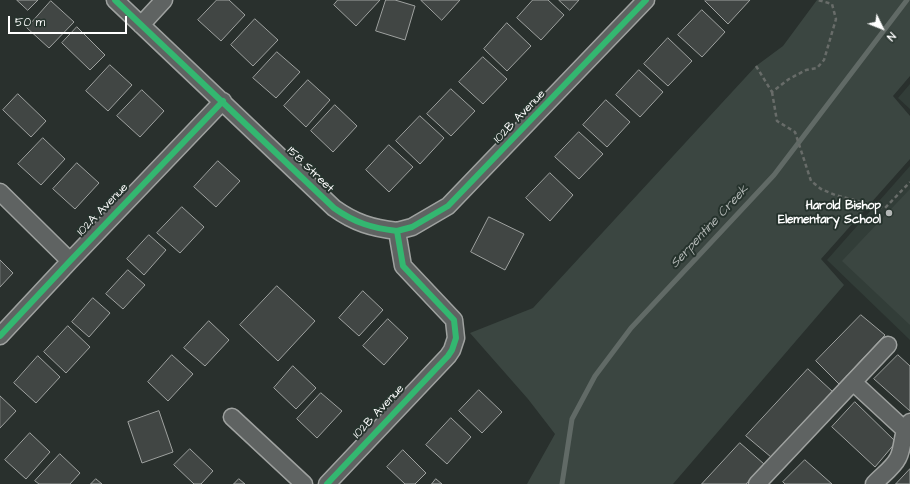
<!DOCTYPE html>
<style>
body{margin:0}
#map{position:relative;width:910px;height:484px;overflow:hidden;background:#29302d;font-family:"Architects Daughter",sans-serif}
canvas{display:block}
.north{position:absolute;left:862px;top:8px;width:40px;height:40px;-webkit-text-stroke:3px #26332d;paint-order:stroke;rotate:133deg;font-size:11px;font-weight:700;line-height:16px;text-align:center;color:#fff}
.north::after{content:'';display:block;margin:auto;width:14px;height:18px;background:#fff;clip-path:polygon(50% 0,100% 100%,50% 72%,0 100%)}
.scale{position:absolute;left:8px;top:16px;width:119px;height:18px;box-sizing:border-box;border:2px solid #fff;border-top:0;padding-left:5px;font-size:12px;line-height:14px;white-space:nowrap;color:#fff;-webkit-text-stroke:3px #26332d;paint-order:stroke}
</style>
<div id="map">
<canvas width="910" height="484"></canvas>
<div class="north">N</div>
<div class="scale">50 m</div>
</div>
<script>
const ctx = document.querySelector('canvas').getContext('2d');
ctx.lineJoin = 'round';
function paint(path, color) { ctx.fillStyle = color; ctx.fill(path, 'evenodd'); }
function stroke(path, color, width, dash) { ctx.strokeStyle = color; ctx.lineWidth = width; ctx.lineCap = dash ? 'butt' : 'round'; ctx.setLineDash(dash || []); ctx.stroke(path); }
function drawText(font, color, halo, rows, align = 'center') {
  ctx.font = font + ' "Architects Daughter",sans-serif'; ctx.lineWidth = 4; ctx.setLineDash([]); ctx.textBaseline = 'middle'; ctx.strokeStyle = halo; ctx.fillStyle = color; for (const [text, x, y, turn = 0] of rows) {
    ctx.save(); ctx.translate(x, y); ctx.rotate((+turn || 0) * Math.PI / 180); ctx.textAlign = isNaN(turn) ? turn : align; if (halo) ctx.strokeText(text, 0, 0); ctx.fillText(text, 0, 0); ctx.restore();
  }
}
paint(new Path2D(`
 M910 84V109L898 98Z
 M910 166V340L827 260Z`), '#323d38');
paint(new Path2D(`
 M817 0H910V76L893 96 910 116V159L821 259 844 285 673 484H527L555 434 528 399 470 333 533 308 756 66 783 46Z
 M910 189V325L842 261Z`), '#3b4641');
stroke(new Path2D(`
 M562 484 572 419 595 376 631 328 774 175 907 0`), '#616a66', 5);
const building = new Path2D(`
 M17 0H38L28 10Z
 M217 0H229L245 15 221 41 198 20Z
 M338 0H380L356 26 334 5Z
 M386 0H395L415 6 405 40 376 31Z
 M421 0H460L442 20Z
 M533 0H548L564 15 541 40 517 18Z
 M559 0H579L570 10Z
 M706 0H750L728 24 705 1Z
 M51 1 74 22 49 48 27 28Z
 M702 10 725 32 702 57 678 35Z
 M255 19 278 40 253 66 231 45Z
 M507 23 531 46 507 71 484 49Z
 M77 27 105 55 90 70 62 43Z
 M668 38 692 61 668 86 644 64Z
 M277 52 300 72 276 98 253 78Z
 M483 57 507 79 483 104 459 82Z
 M110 65 132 85 108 111 86 91Z
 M639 70 663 92 640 117 616 95Z
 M308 80 330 100 306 127 284 106Z
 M451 89 475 111 451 136 427 114Z
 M142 90 164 111 140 137 117 116Z
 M18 94 46 121 31 137 3 110Z
 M606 100 630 122 607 147 583 125Z
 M335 105 357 126 333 152 311 131Z
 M420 116 444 138 420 164 396 141Z
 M579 132 603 154 579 179 555 157Z
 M43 138 65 159 41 185 18 164Z
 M389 145 413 167 389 192 366 170Z
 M218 161 240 181 216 207 194 187Z
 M77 163 99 183 75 209 53 189Z
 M550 173 573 195 550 221 526 198Z
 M182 207 204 227 180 253 157 233Z
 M489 217 524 234 505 270 471 252Z
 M149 235 166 250 144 275 127 259Z
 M0 260 13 273 0 287Z
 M128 270 145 285 123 309 106 294Z
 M277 286 315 321 278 361 240 325Z
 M363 291 383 310 359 336 339 318Z
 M93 298 110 313 89 337 72 322Z
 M861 315 885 335 839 384 816 361Z
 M388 319 408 338 384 365 363 346Z
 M209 321 229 340 205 366 184 348Z
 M68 326 90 347 66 373 44 352Z
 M172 355 193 374 168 401 148 382Z
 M898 355 910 366V411L874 379Z
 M38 356 60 377 36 403 14 383Z
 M293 366 316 388 296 409 274 388Z
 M808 369 833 392 771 457 746 436Z
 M479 390 502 412 482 433 459 411Z
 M321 393 342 411 317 438 297 419Z
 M0 396 16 411 0 428Z
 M855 402 896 442 875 467 832 427Z
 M159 411 173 452 142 463 128 422Z
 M451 418 471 437 447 464 426 445Z
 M30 433 50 452 26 479 5 460Z
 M740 443 764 464 746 484H702Z
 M190 449 213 471 201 484H194L174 465Z
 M403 450 426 473 415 484H405L387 467Z
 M60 454 80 473 70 484H39L35 481Z
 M805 460 832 484H785L783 482Z
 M910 469V484H896Z
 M96 479 102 484H91Z
 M239 479 245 484H234Z
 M436 479 442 484H432Z`);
paint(building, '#414644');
stroke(building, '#9fa2a0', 1);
const minor = new Path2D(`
 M115 0 334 208C355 223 372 228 397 231L403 266 454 320 456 338 452 350 448 356 327 484
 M141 25 164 0
 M0 192 70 261
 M397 231 412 227 448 206 646 0
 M0 336 70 261 223 101
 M853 382 905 430
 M232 417 304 484
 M757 484 888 345
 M874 484C881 476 893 468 898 458 904 447 901 432 910 422`);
stroke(minor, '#9fa2a0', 19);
stroke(new Path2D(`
 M756 66 772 92 789 79 806 70 817 68 824 60 836 19 832 4 818 0
 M772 92 777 121 795 132 811 181 821 189 835 195 885 208 910 182`), '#686c69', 2.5, [4, 3]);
stroke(minor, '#5f6362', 16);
stroke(new Path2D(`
 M115 0 334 208C355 223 372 228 397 231L403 266 454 320 456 338 452 350 448 356 327 484
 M397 231 412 227 448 206 646 0
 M0 336 70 261 223 101`), '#33b770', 6);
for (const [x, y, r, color] of [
 [889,213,4,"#b4b7b6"]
]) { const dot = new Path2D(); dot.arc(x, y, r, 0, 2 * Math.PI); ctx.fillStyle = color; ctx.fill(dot); stroke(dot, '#26332d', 1.5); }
drawText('12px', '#fff', '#26332d', [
 ["102B Avenue",520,117,-46],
 ["158 Street",310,170,44],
 ["102A Avenue",103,210,-46],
 ["102B Avenue",379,412,-47]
]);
drawText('bold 12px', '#fff', '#26332d', [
 ["Harold Bishop",881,206],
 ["Elementary School",881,220]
], 'right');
drawText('italic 13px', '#b3b8b6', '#26332d', [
 ["Serpentine Creek",710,227,-47]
]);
</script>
